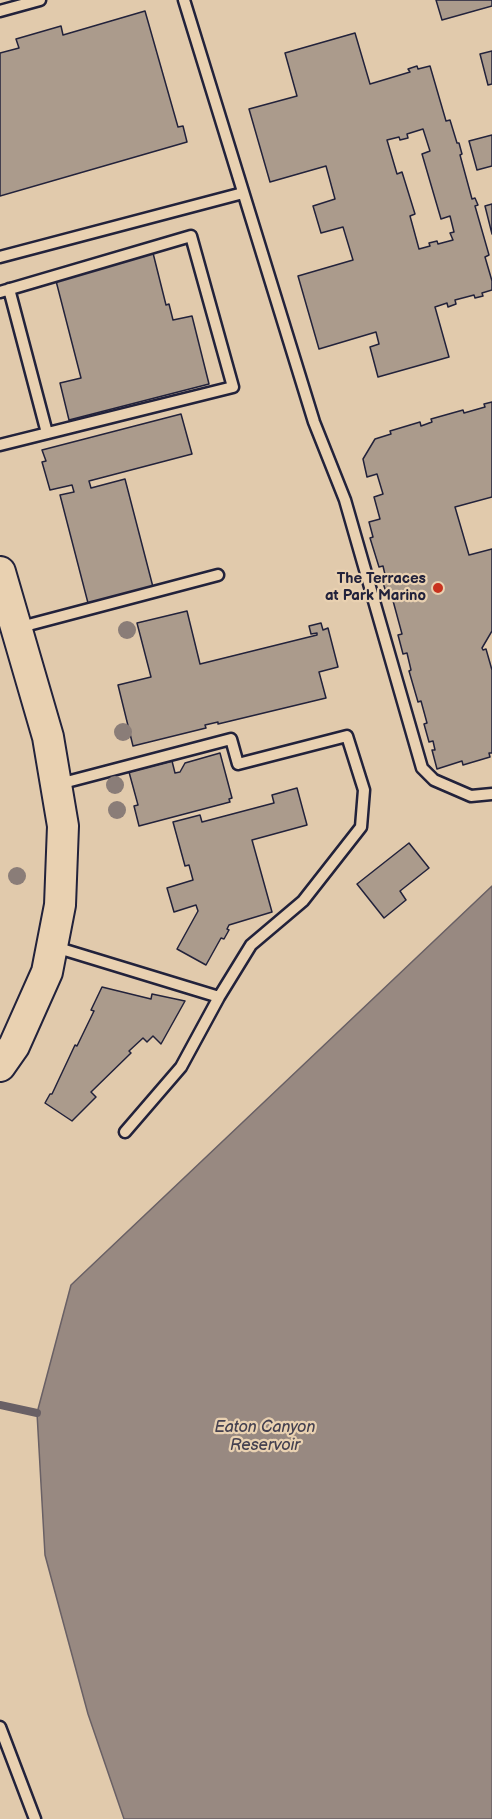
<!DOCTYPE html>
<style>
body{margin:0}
canvas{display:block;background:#e1caac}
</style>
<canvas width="492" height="1819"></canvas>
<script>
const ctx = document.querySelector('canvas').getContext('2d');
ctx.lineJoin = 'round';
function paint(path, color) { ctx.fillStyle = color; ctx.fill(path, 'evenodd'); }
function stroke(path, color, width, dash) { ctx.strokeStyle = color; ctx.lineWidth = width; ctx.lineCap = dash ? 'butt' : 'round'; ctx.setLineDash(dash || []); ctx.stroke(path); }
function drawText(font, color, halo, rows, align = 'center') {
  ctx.font = font + ' "Balsamiq Sans",sans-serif'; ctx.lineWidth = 4.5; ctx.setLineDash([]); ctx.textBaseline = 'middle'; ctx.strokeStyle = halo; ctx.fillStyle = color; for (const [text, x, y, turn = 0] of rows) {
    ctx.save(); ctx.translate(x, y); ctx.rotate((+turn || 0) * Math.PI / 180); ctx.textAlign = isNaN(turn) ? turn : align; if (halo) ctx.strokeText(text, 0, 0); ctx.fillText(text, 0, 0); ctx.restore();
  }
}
const water = new Path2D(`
 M492 886V1819H124L88 1714 45 1555 37 1413 71 1285Z`);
paint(water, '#988981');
stroke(water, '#696065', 1.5);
stroke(new Path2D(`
 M0 1405 37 1413`), '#696065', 8);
const building = new Path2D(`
 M436 0H492V6L442 20Z
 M145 11 178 127 183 126 187 142 0 196V53L19 48 16 39 61 26 63 35Z
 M355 33 370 84 410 72 408 69 417 66 418 69 430 66 446 121 450 120 457 143H459L462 154 460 155 472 199 475 198 478 205 475 206 489 255 485 257 492 281V290L482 293 483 296 475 298 474 295 455 300 456 304 448 307 447 303 435 307 449 357 378 377 370 347 379 344 376 332 319 349 298 276 353 260 343 227 321 233 313 206 335 199 326 166 270 182 249 109 297 96 285 53ZM423 129 430 151 422 154 441 219 450 216 454 232 450 233 453 240 438 244 437 241 429 243 430 246 419 249 410 216 415 214 402 172 397 174 387 140 399 137 400 140 408 138 407 134Z
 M492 51V84L488 85 480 54Z
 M492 135V166L477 170 469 141Z
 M492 204V234L485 206Z
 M153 253 166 305 169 304 173 320 192 316 209 384 69 420 60 383 81 378 55 277Z
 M492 402V497L455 507 469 555 492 549V631L482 648 483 650 486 649 492 670V753H489L490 757 463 765 462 761 437 769 432 750H435L433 741 429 742 424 724 427 723 421 701 418 702 409 671 411 670 407 653 403 654 398 635 402 634 392 597 388 598 382 580 386 579 383 566 379 567 370 538 373 537 369 522 380 519 374 497 383 494 377 474 367 477 363 459 375 439 391 434 390 431 420 422 421 426 432 422 431 419 463 410 464 413 485 407 484 404Z
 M181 414 192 454 89 481 91 488 125 479 153 587 88 603 60 495 74 492 72 485 50 490 42 462 46 461 42 450Z
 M187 611 200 664 317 635V633L311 634 309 626 321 623 323 630 328 628 338 667 319 672 326 698 218 724V722L205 725 206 728 133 746 118 685 151 677 137 623Z
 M220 753 232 798 229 799 230 802 139 826 134 806 138 805 129 772 172 761 175 773 180 772 185 763Z
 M297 788 307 825 252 840 272 912 229 925 227 929 229 930 224 939 221 938 206 965 177 949 198 911 196 905 174 912 167 888 193 880 189 865 185 866 173 822 200 815 202 822 274 803 272 795Z
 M409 843 429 868 400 891 406 900 384 918 357 884Z
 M102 987 151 999 152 994 185 1001 161 1044 153 1036 147 1042 143 1038 129 1051 131 1053 91 1092 96 1097 72 1121 45 1103 50 1094H52L75 1045 77 1046 94 1011 91 1010Z`);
paint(building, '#ab9b8c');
stroke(building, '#22223b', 1.5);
const lane = new Path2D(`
 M184 0 314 422 345 500 422 768 434 780 471 796 492 794
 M0 11 40 0
 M0 257 243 193
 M9 289 47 433
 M0 292 191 236 233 387 0 445
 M17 628 218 575
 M59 784 231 739 238 764 347 736 364 790 361 827 303 901 251 945 219 997 181 1067 125 1132
 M55 947 219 997
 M0 1727 35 1819`);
const secondary = new Path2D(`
 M0 572 48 737 63 826 60 905 47 972 14 1046 0 1066`);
stroke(lane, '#22223b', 15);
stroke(secondary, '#22223b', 34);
stroke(lane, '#e9d1b1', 10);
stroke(secondary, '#e9d1b1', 30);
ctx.fillStyle = '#8a7d78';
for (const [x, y] of [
 [127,630],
 [123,732],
 [115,785],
 [117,810],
 [17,876]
]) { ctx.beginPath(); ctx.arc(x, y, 9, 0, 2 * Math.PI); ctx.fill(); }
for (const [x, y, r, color] of [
 [438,588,6,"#c8321e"]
]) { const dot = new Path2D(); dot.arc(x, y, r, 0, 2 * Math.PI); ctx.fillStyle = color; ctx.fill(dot); stroke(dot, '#e9d1b1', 2); }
drawText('bold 15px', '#22223b', '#e9d1b1', [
 ["The Terraces",426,579],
 ["at Park Marino",426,596]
], 'right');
drawText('italic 16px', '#454150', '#e9d1b1', [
 ["Eaton Canyon",265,1428],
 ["Reservoir",265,1446]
]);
</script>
